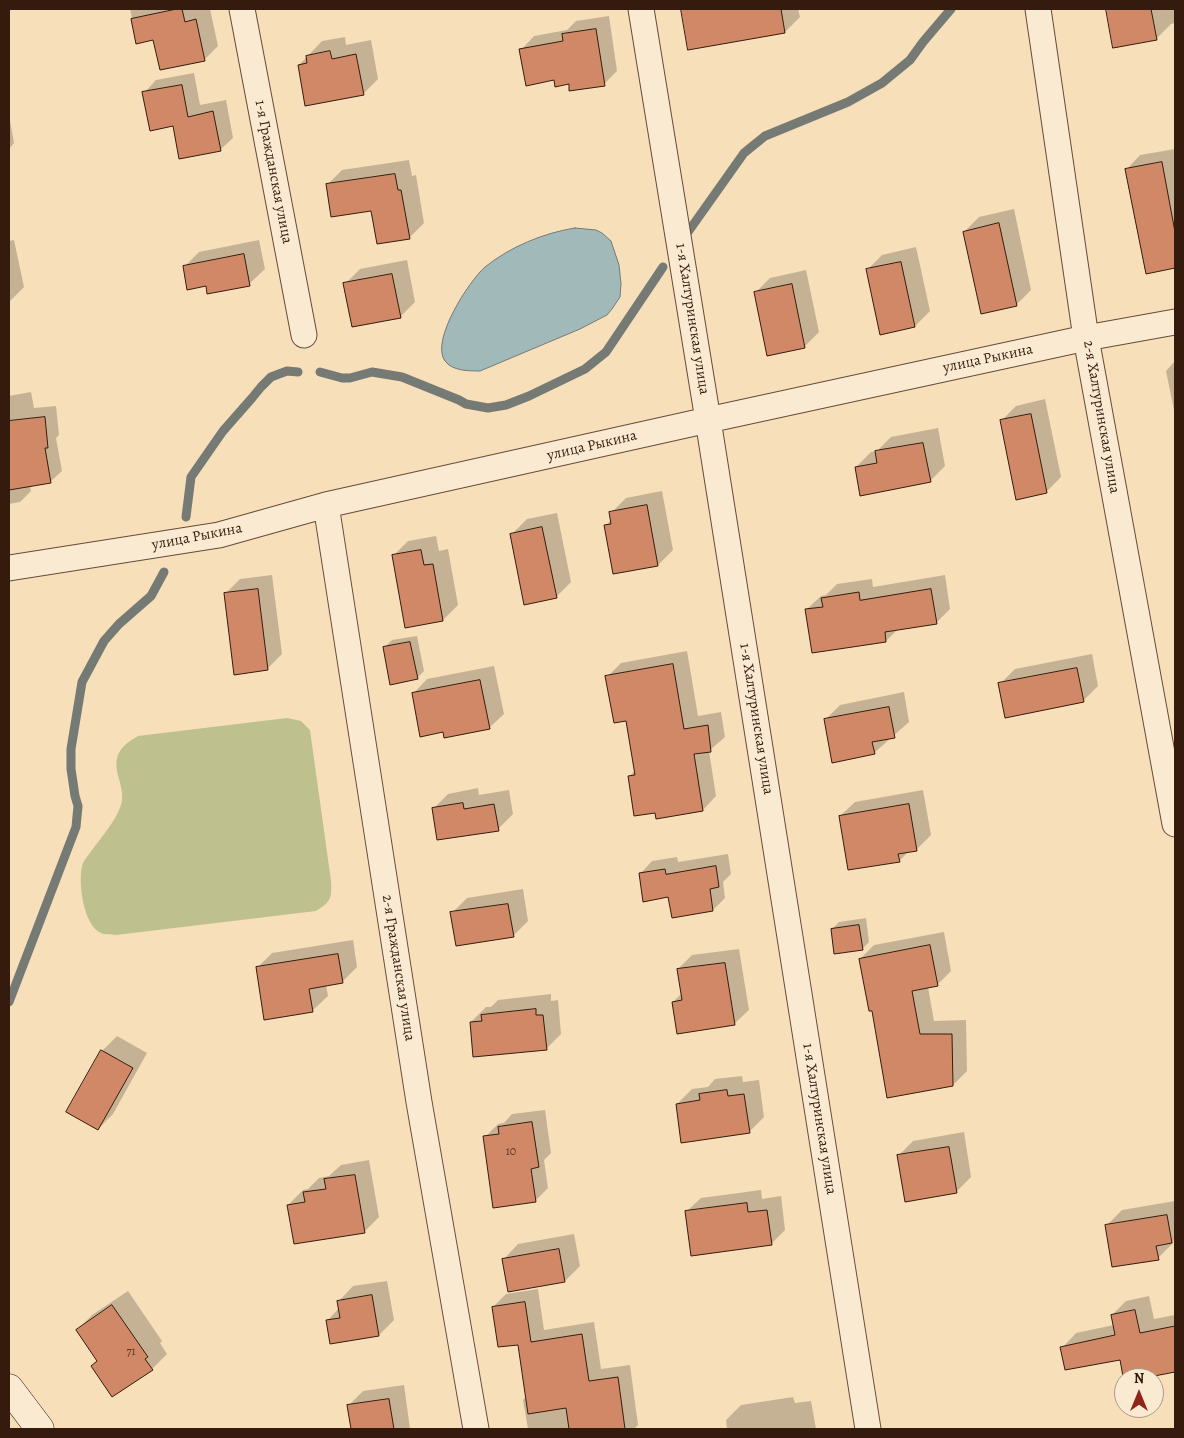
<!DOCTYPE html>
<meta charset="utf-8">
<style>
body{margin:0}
#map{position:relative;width:1184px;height:1438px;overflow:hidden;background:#f7dfb9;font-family:Alegreya,serif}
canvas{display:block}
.frame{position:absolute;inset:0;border:10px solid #341b0e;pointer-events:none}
.north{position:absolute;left:1114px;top:1368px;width:50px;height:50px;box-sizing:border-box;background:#faead2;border:1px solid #ab9784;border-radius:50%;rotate:0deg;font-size:14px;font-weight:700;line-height:20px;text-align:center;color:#341b0e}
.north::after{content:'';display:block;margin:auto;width:18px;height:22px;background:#8f2418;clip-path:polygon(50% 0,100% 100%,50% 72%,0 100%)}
</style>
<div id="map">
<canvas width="1184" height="1438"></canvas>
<div class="frame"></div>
<div class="north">N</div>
</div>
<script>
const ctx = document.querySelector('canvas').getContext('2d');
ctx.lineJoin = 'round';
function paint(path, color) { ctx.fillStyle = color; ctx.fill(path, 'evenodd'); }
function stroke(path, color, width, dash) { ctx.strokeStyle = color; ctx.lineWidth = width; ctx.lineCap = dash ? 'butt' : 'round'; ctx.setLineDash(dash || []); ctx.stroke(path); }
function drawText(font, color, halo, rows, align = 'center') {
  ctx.font = font + ' Alegreya,serif'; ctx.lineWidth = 4; ctx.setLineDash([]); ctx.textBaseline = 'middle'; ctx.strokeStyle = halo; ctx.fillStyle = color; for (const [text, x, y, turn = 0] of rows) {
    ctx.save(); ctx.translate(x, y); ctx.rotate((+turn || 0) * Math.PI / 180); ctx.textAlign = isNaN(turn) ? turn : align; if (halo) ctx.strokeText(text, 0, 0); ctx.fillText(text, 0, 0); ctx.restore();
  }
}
paint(new Path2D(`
 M287 718 301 721 310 730 331 881C332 898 331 902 316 911L116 935C111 934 104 935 101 933 83 926 77 879 83 863 85 859 89 854 92 850 101 838 119 817 122 801 123 794 121 786 119 779 112 756 120 746 138 736Z`), '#bec18e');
const water = new Path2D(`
 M575 228 596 230 602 233 611 241 619 265 621 284 620 297 612 309 607 315 580 329 480 371C469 371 452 371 445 361 430 341 469 281 485 267 510 247 543 233 575 228Z`);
paint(water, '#a1bab9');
stroke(water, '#757a75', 1);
paint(new Path2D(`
 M130 9H210L218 46 204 60 154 38 137 42Z
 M682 9H798L800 17 785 32 689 48Z
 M1107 9H1175V23L1171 24 1156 39 1114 47Z
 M609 16 617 71 604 84 555 79 521 50 534 36 567 30 576 21Z
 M345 37 346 45 371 40 378 79 363 94 299 65 322 41Z
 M194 73 200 105 226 100 233 138 220 150 174 125 144 93 156 80Z
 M9 115 14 143 9 149Z
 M1175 149V267L1147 272 1127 169 1140 155Z
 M409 160 412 176 416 175 424 223 409 238 372 209 327 185 342 170Z
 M1014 209 1031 290 1016 305 964 232 979 217Z
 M14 240 24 287 9 302V241Z
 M259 240 265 269 249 284 207 285 184 267 199 252Z
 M916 247 930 311 915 326 867 270 882 255Z
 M407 260 415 302 400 317 345 284 360 269Z
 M806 270 819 332 804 347 755 293 770 278Z
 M1175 361V415L1166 371Z
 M31 392 34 408 56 406 59 435 56 438 62 471 50 482 30 486 31 491 20 502 9 504V396Z
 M1045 399 1061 477 1046 492 1001 421 1016 406Z
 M938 428 945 466 930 481 856 467 871 452 877 451 891 437Z
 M662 491 673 550 658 565 605 526 612 519 611 513 626 498Z
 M557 513 571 582 556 597 512 534 527 519Z
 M436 536 439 551 448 549 458 605 443 620 393 556 408 541Z
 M272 575 282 654 267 669 225 594 240 579Z
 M945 575 950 609 936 623 898 629 886 641 806 610 821 596 826 595 837 584 872 579 873 587Z
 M417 636 424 671 417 678 384 648 392 640Z
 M687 651 698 716 721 712 725 737 709 751 716 796 703 810 656 812 629 777 635 770 627 720 607 677 621 663Z
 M1092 654 1098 686 1083 701 1000 684 1015 669Z
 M494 666 504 714 489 728 444 731 413 694 427 679Z
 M904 692 909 722 874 753 825 720 840 705Z
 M478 788 479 795 509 790 513 814 498 829 433 809 448 794Z
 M923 790 931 835 916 850 909 851 899 861 840 816 855 802Z
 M728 854 731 874 723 882 725 898 713 910 669 895 640 874 652 861 677 857 678 862Z
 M523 889 528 921 513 936 452 913 467 898Z
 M866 918 869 942 862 949 832 929 839 922Z
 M944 932 951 971 937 985 928 987 934 1021 966 1020 967 1071 953 1085 873 1009 860 959 874 945Z
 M353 940 357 967 342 982 326 985 328 996 312 1011 257 968 272 953Z
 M739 949 749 1010 734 1024 673 1002 682 993 678 969 692 955Z
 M551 994V1001L558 1000 561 1034 546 1049 471 1022 486 1007H491L498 1000Z
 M117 1036 147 1053 113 1114 98 1129 102 1051Z
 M742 1076 743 1082 759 1080 764 1117 749 1132 677 1104 692 1089 708 1087 715 1079Z
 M545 1110 551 1153 544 1160 548 1188 535 1201 485 1137 498 1124 504 1123 512 1114Z
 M964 1132 971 1177 956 1192 898 1156 913 1141Z
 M369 1160 379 1217 364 1232 288 1205 303 1190 308 1189 319 1178 329 1176 341 1165Z
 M761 1190 762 1199 781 1196 785 1230 771 1244 686 1212 701 1198Z
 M1175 1201V1238L1173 1241V1243L1158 1258 1107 1225 1122 1210Z
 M574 1234 580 1266 565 1281 503 1260 518 1244Z
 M387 1281 394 1320 379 1335 327 1321 339 1308 338 1302 353 1286Z
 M538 1289 544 1330 594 1322 601 1369 630 1365 638 1425 634 1429H528L523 1400 527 1396 519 1343 493 1307 506 1294Z
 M128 1291 162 1341 160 1343 167 1354 152 1369 112 1396 98 1360 77 1330 92 1315Z
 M1149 1296 1154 1319 1175 1315V1370L1137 1378H1124L1121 1358 1062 1348 1076 1333 1114 1325 1112 1315 1126 1301Z
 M404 1385 410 1429H352L348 1406 363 1391Z
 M793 1397 795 1403 811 1401 816 1429H727L726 1420 741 1405Z`), '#0003');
stroke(new Path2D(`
 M688 232 744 153 765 136 848 102 882 83 910 60 923 42 951 9
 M320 372 342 378H350L372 372 402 377 459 400 466 404 488 408 506 405 529 396 585 369 606 352 663 267
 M186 517 191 477 223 431 252 398 261 387 271 377 287 371 298 372
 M9 1002 76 827 78 806 75 796 71 769V749L82 682 104 641 119 624 151 596 164 572`), '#757a75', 9);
const building = new Path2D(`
 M177 9H182L185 22 196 19 205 61 160 70 153 40 136 44 131 19Z
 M681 9H781L785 33 688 50Z
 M1106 9H1151L1157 40 1113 48Z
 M596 29 605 86 569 91V84L555 87 554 80 526 86 519 49 563 41 562 34Z
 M330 51 332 59 356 54 364 95 305 106 298 65 307 63 306 56Z
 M182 85 188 117 213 111 221 151 179 159 173 126 150 131 142 92Z
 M1162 162 1175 232V268L1146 274 1125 169Z
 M395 174 398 190H401L410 239 377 244 371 211 331 217 326 184Z
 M999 223 1017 306 981 314 963 232Z
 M244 254 250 286 207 294 206 286 187 290 183 266Z
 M901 262 915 327 880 335 866 269Z
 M392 274 401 318 352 327 343 283Z
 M792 284 805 348 767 356 754 292Z
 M1031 414 1047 493 1016 500 1000 420Z
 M45 417 48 448H45L51 483 9 490V421Z
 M923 443 931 482 860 496 855 467 877 463 875 451Z
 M647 505 658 566 613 574 604 525 611 524 609 512Z
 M542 527 557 598 524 605 510 534Z
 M421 550 424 565 433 564 443 621 405 628 392 555Z
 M258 589 268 670 234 675 224 593Z
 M931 589 937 624 885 632 886 642 812 653 805 609 823 607 821 598 859 592 860 600Z
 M410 642 418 679 390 685 383 647Z
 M673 664 684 729 708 725 711 752 694 754 703 811 656 819 655 813 634 816 628 776 635 775 626 721 614 723 605 676Z
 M1077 668 1084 702 1005 718 998 683Z
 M480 680 490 729 444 738 443 732 420 737 412 693Z
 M889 707 895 738 872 742 875 754 832 763 824 719Z
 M463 803 464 809 494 804 499 831 437 840 432 808Z
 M909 804 917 851 898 854 900 862 848 870 839 816Z
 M716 866 719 887 710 889 713 911 672 918 668 897 643 902 639 873 665 869 666 874Z
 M508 904 514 937 456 946 450 912Z
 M859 925 863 950 834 954 831 929Z
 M930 945 938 986 912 991 920 1034H952L953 1086 887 1098 872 1011H869L859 959Z
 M338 954 343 983 309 989 313 1012 264 1020 256 967Z
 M725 963 735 1025 677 1034 672 1002 682 1000 677 969Z
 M536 1009V1015H543L547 1050 473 1057 470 1022 482 1021 481 1015Z
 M101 1050 133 1068 98 1130 66 1112Z
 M727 1090 728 1096 744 1094 750 1133 681 1143 676 1104 700 1100 699 1094Z
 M532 1122 539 1167 531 1169 536 1202 493 1208 483 1136 499 1134 498 1127Z
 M949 1147 957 1193 905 1202 897 1155Z
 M355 1175 365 1233 294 1244 287 1205 305 1202 303 1192 326 1189 324 1179Z
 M747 1203 748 1212 767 1210 772 1245 691 1256 685 1211Z
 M1167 1215 1172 1243 1156 1246 1159 1260 1112 1267 1105 1225Z
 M559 1249 565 1282 508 1292 502 1259Z
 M372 1295 379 1336 330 1344 326 1320 340 1318 337 1301Z
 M525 1302 531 1342 582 1334 589 1381 618 1377 625 1429H569L566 1408 528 1414 518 1345 498 1347 492 1307Z
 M112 1305 148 1357 145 1359 153 1370 112 1397 91 1366 97 1361 76 1330Z
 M1135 1310 1140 1333 1175 1326V1372L1144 1378H1124V1382L1120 1360 1065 1370 1060 1347 1115 1335 1111 1315Z
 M389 1399 394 1429H351L347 1405Z`);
paint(building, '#d18866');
stroke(building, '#341b0e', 1);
const minor = new Path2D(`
 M242 9 304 335
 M641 9 708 420 868 1429
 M1038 9 1086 338 1175 824
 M326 505 419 1102 476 1429
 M9 568 219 535 326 505 708 420 1086 338 1175 322`);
const secondary = new Path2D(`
 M9 1388 40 1429`);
stroke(minor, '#654c39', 27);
stroke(secondary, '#341b0e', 29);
stroke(minor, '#faead2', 25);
stroke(secondary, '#faead2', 28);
drawText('12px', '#5b3624', null, [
 ["10",511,1152],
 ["71",131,1352]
]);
drawText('15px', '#341b0e', '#faead2', [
 ["1-я Гражданская улица",273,172,79],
 ["1-я Халтуринская улица",692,319,81],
 ["улица Рыкина",988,359,-12],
 ["2-я Халтуринская улица",1101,417,80],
 ["улица Рыкина",592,446,-13],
 ["улица Рыкина",197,537,-11],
 ["1-я Халтуринская улица",756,719,81],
 ["2-я Гражданская улица",398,968,81],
 ["1-я Халтуринская улица",819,1119,81]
]);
</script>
